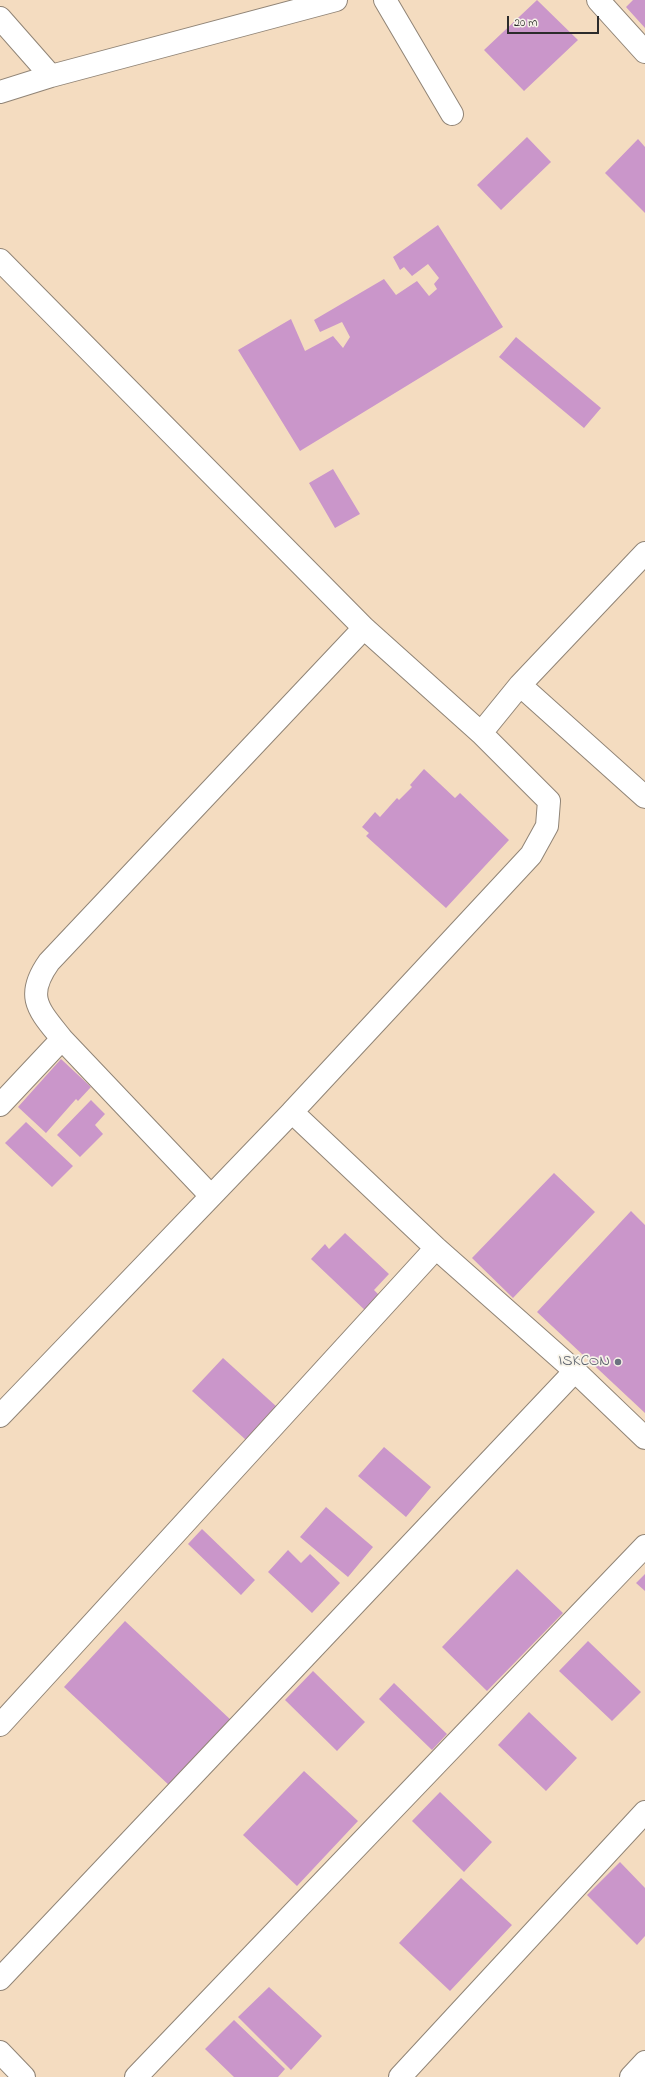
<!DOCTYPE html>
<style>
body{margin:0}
#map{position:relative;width:645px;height:2077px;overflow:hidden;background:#f4dcc0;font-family:"Indie Flower",sans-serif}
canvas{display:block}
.scale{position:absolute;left:507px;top:16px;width:92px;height:18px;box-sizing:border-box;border:2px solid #2b2b2b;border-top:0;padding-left:5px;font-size:12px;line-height:14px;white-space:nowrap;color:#2b2b2b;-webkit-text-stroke:3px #f7f3e8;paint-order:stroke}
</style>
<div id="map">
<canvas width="645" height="2077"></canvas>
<div class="scale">20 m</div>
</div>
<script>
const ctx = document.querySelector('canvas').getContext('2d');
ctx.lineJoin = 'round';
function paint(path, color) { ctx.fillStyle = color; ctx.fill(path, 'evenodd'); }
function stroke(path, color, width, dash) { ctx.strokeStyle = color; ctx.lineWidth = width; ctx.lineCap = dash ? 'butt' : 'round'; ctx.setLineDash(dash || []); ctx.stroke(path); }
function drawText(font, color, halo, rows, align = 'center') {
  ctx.font = font + ' "Indie Flower",sans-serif'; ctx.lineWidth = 3.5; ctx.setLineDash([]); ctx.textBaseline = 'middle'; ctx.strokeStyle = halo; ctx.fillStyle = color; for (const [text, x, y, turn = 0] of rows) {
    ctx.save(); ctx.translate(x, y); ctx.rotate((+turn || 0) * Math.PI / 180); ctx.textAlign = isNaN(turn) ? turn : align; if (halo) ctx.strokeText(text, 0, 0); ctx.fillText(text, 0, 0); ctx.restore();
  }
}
paint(new Path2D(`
 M537 0 578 40 524 91 484 50Z
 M633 0H645V28L626 7Z
 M527 137 551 162 501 210 477 185Z
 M638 139 645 147V213L605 173Z
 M438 225 503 327 300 451 238 350 291 319 305 351 333 336 343 348 350 337 342 322 320 332 314 320 384 279 396 295 417 281 429 296 437 289 434 284 439 278 428 264 412 276 404 267 400 270 393 257Z
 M516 337 601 408 584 428 499 357Z
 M333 469 360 514 335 528 309 483Z
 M424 769 455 798 460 793 509 840 446 908 366 836 369 833 362 827 375 812 380 817 397 798 399 800 412 787 410 785Z
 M61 1059 91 1087 78 1101 76 1099 46 1133 18 1107Z
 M91 1100 105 1114 95 1125 103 1134 80 1157 57 1135Z
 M26 1122 73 1166 52 1187 5 1143Z
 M554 1173 595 1212 513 1298 472 1258Z
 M631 1211 645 1225V1413L537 1312Z
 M345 1233 389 1274 374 1290 383 1299 369 1314 311 1259 325 1244 329 1249Z
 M223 1358 277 1407 246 1440 192 1391Z
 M384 1447 431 1487 406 1517 358 1476Z
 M326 1507 373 1547 348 1577 300 1537Z
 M202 1529 255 1580 241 1595 188 1544Z
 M288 1550 301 1563 310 1554 340 1583 312 1613 268 1572Z
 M517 1569 563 1613 487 1691 442 1647Z
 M645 1574V1591L636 1583Z
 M125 1621 232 1721 171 1787 64 1687Z
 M588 1641 641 1692 612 1721 559 1671Z
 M313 1671 365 1722 337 1751 285 1700Z
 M394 1683 447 1734 432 1750 379 1699Z
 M529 1712 577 1758 546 1791 498 1745Z
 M304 1771 358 1821 297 1886 243 1835Z
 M440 1792 492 1842 464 1872 412 1821Z
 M620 1862 645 1888V1936L637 1945 587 1895Z
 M461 1878 512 1925 450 1991 399 1943Z
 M269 1987 322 2036 291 2070 238 2017Z
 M234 2020 285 2069 278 2077H234L205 2049Z`), '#ca96ca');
const minor = new Path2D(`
 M385 0 452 114
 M598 0 645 52
 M0 18 51 76
 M0 92 51 76 336 0
 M0 260 364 628 481 733 549 801 547 826 531 855 292 1112 436 1248 575 1371 645 1438
 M520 685 645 797
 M481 733 520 685 645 553
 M0 1105 62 1039
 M211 1196 62 1039C39 1010 24 997 49 962L364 628
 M0 1416 292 1112
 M0 1725 436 1248
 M0 1979 575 1371
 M0 2052 24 2077
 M136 2077 645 1546
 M400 2077 645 1812
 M631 2077 645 2062`);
stroke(minor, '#908476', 24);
stroke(minor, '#fff', 22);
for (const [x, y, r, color] of [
 [618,1362,4,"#6b7280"]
]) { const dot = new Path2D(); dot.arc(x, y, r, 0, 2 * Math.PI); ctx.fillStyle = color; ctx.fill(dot); stroke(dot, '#f7f3e8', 1.5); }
drawText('16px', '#5b616d', '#f7f3e8', [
 ["ISKCON",610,1362]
], 'right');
</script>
